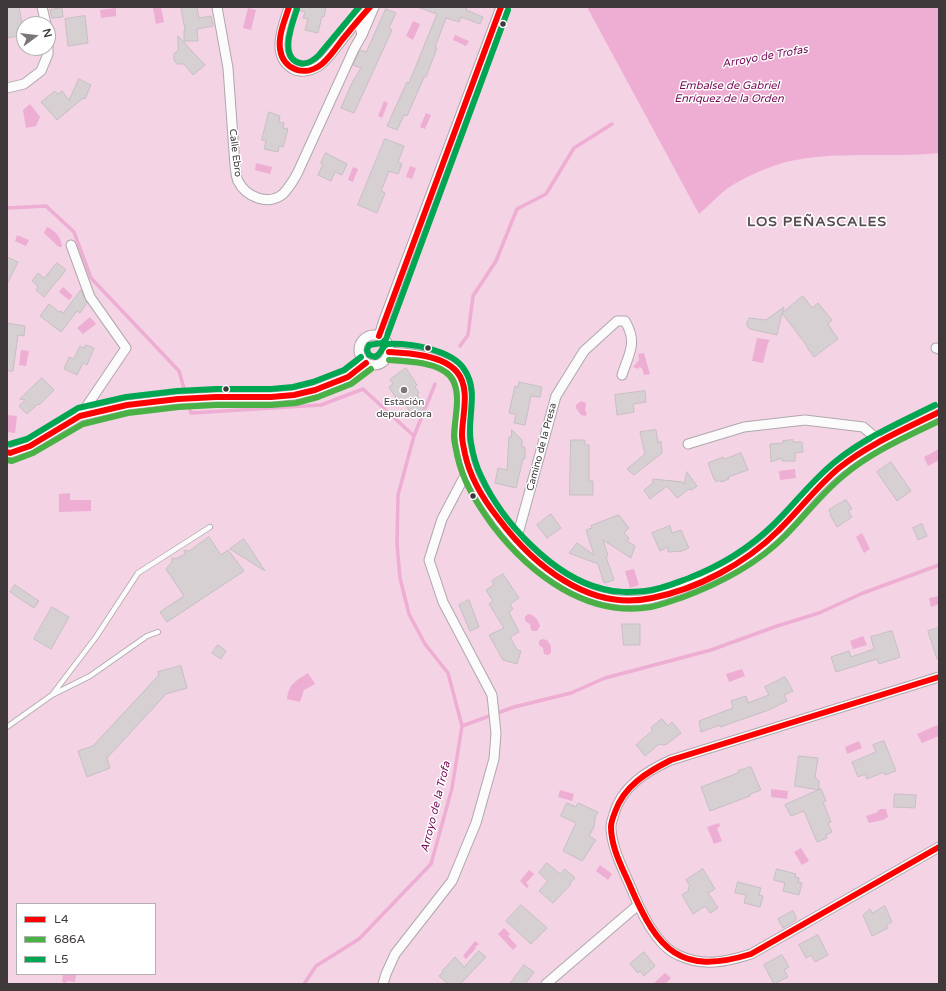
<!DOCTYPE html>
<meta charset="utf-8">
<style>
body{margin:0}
#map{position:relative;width:946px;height:991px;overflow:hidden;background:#eee6ea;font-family:"Varela Round",sans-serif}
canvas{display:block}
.frame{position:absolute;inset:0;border:8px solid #3f393c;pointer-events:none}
.legend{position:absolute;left:16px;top:903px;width:140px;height:72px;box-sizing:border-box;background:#fff;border:1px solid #b2b0b1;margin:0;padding:5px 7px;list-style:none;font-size:12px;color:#3f393c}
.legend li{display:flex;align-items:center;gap:8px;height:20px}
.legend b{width:20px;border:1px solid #b2b0b1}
.north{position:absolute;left:16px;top:16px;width:40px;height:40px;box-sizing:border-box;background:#fff;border:1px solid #b2b0b1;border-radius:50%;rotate:75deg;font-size:11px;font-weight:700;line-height:16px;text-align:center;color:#3f393c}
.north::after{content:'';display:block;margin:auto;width:14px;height:18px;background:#7c7679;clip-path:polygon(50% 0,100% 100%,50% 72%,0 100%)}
</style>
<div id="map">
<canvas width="946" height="991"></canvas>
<div class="frame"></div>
<ul class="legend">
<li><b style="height:5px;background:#f00"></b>L4</li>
<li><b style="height:5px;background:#49b146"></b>686A</li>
<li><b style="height:5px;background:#00a651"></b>L5</li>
</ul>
<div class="north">N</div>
</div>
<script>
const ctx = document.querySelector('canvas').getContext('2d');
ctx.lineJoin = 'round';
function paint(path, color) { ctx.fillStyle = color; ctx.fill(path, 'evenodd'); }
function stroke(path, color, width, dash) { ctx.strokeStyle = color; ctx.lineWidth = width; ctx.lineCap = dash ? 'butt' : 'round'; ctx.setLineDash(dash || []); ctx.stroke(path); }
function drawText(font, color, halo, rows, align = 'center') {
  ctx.font = font + ' "Varela Round",sans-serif'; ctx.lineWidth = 3; ctx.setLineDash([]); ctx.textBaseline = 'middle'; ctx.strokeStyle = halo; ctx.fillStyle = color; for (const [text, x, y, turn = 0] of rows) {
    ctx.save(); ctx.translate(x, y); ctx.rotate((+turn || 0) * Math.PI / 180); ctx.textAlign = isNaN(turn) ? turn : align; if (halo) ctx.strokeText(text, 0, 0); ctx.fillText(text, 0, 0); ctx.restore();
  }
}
paint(new Path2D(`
 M7 7H939V984H7ZM24 24H48V48H24ZM17 904H155V974H17Z`), '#f4d3e5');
paint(new Path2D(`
 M161 7 164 22 156 24 153 8Z
 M587 7H939V153C892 158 843 151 796 160 776 163 749 175 731 186 720 193 710 205 699 214Z
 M116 8V16L101 18 100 10Z
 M248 8 256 10 251 30 243 28Z
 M413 21 420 24 413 40 406 36Z
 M455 35 469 41 466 46 453 40Z
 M384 101 388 103 382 118 378 116Z
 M30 104 40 117 36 126 26 128 23 110Z
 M426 113 431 115 425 129 420 127Z
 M256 163 272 167 270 174 255 170Z
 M410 166 416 168 412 179 406 177Z
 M353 167 358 169 353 182 348 180Z
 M47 227C56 231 61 237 62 247H59L44 233Z
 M17 235 29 240 26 246 15 241Z
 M63 287 73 296 69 300 59 292Z
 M90 317 96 324 83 334 77 328Z
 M757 338 770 340 769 342 768 343 763 363 752 361Z
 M21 350 29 351 26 366 19 365Z
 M644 353 650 374 644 375 642 368 639 367 638 369 633 367 639 360 638 354Z
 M581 401 586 403 585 410 587 414 585 416 581 415 576 408V405Z
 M8 415 17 416 15 433 7 432Z
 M939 449V460L928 466 924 457Z
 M795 469 796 478 780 480 779 471Z
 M70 493V500H91V511L59 512V494Z
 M862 533 870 549 864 553 856 537Z
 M634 569 639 585 630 588 625 571Z
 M939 596V604L931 607 929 598Z
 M528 614C535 615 538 620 540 626L537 631H533L531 630 530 624 525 621V617Z
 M863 636 867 645 853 649 850 641Z
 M542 639 547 640 551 646V653L548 655 544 654 543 648 539 645V641Z
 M742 669 745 676 729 682 726 674Z
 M308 673 315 684 304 690 300 702 287 699C289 683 295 682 308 673Z
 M937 725 939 730V736L922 743 917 734Z
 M859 741 862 748 847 754 845 747Z
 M771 789 788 791 787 799 771 797Z
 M560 790 574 794 572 801 558 797Z
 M880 809H886L888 817 883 820 869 823 866 816 876 813Z
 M719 823 720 826 717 828 722 841 714 844 707 827Z
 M801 848 809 861 802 865 794 852Z
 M600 865 612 874 608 880 596 871Z
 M529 870 534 874 526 883 529 886 527 888 520 881Z
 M504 928 510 934 508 936 517 946 513 950 498 934Z
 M475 941 479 944 475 947 476 948 466 959 463 956Z
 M665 973 671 978 665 984H653Z
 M63 974 76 975 75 982 67 981 66 983 62 982Z`), '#eeadd2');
stroke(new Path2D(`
 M7 208 46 206 74 232 91 278 179 371 191 413 321 405 363 389 414 436
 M460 346 468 335 473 296 496 261 517 209 546 194 574 148 612 124
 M462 726 514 707 571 693 605 678 711 650 777 626 819 613 863 593 939 565
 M304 984 316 966 359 939 431 864 452 788 462 726 448 673 425 644 409 614 400 578 397 544 398 495 414 436 435 384`), '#eeadd2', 3.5);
const building = new Path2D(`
 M7 7H19L24 35 7 38Z
 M181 7H197L199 18 211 16 213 26 197 29 198 41H184V31H185Z
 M299 7H326L324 17 322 16 318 33 305 30 308 19 303 18 305 12 298 10Z
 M420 7H467L466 10 483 17 480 24 461 17 459 22 446 18 435 47 437 48 426 77H424L407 116 404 115 397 130 387 126 407 82 409 83 437 14 420 8Z
 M62 8 63 17 52 18 50 10Z
 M386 9 396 13 389 28 392 30 354 113 341 108 352 83 361 68 353 65 360 50 366 52Z
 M85 16 88 43 68 46 65 19Z
 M178 36 205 65 193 75 184 64H177L174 60V54L178 50Z
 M79 79 91 85 85 99 83 98 57 120 41 102 55 91 58 94 62 91 69 100Z
 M269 112 280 116 279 122 284 123 283 128 288 129 283 147 279 146 278 152 264 149 266 141 262 140Z
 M385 139 404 146 398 162 402 164 398 174 389 171 381 191 385 193 377 213 358 205Z
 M326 153 347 164 342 175 335 172 331 181 318 175 323 164 321 163Z
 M7 257 18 262 7 284Z
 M57 263 66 270 44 297 36 290 38 286 32 281 38 273 44 278Z
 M81 290 87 303 80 313 77 311 61 332 40 316 49 304 59 312 61 311 63 313Z
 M803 296 812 308 818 303 832 320 828 324 838 339 814 357 806 346H807L782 313 777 335 750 329 747 326V322L749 318 766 320 784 307 783 312Z
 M7 323 25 326 24 336 18 335 13 371H7Z
 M86 345 94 348 87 365 83 363 77 375 64 369 69 357 74 359 80 346 84 348Z
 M406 368 417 385 415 387 419 393 417 395 424 407 423 412 418 415 411 414 405 403 401 406 389 387 393 384 390 380Z
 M42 378 54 390 39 405 38 404 27 414 19 406 25 400 20 399Z
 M519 382 542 387 540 397 531 396 525 425 514 423 516 414 509 413 515 386 518 387Z
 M645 391 646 402 633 404 634 412 617 415 615 395Z
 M512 430 522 440V447H525V459H523L516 488 495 483 498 468 507 470 509 437H511Z
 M656 430 658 443 661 441 662 453 634 475 627 469 645 454 640 432Z
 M571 440H585V445H589V481H593V495H570Z
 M793 440V442H802L803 452 795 453V461H782V458L771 462 770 444 783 443V441Z
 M741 453 748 470 728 477 729 479 721 482 720 480 716 482 715 479H714L708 463 723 457 724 459Z
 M891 462 911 491 897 501 877 472Z
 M687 472 697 486 692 490 689 489 677 498 667 486 650 499 644 490 653 483V479L682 482 684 484Z
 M846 500 852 509 848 511 852 517 837 527 830 515 831 514 829 510Z
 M551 514 561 528 547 538 537 525Z
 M619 515 629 528 624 533 629 538 627 541 635 546 631 558 603 540 608 556 606 557 614 580 604 583 598 564 569 553 577 543 594 555 586 530 592 528 591 526Z
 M922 524 927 536 918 540 913 528Z
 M670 526 672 533 681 530 689 548 682 551 668 552V547L660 551 652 533Z
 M209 537 221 555 228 550 244 571 167 622 160 612 184 596 166 569 172 562V558L176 559 185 554 184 550 189 551Z
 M244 539 265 571 230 549Z
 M503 574 519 598 510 604 513 609 509 612 519 632 510 637 517 650 521 651 517 664 503 660 489 635 504 628 489 604 493 601 486 590 494 585 492 581Z
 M15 585 39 601 34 608 10 592Z
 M469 600 479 627 470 631 459 605Z
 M52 607 69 617 51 649 34 639Z
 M622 624H640V645H624Z
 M939 628V659H937L928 631Z
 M892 631 900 657 879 664 877 659 836 672 831 657 849 651 851 657 874 649 871 637Z
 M218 645 226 651 221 659 212 653Z
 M181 666 187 688 166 694 107 758 110 768 87 777 78 751 93 746 159 675 158 672Z
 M785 677 793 691 784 695 787 701 769 710 720 727V725L701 732 699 721 733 708 731 701 746 696 748 703 769 695 765 687Z
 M662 719 668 726 672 722 681 733 667 744 662 745 659 744 645 756 636 745 653 730 651 728Z
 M884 741 896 771 885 775 884 772 867 779 865 774 858 777 852 762 876 752 873 745Z
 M799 756 818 758 815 777 819 781V790L795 786Z
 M751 767 761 790 750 794V796L710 811 701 787 738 773V771Z
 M821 789 826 801 823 802 831 822 828 823 832 832 826 835 827 838 817 842 804 811 791 816 785 805Z
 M895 794 916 795 915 808 894 807Z
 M567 803 576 807 578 803 598 812 595 818 594 827 589 836 596 840 582 861 563 851 576 823 561 816Z
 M547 863 560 874 565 869 575 878 570 883 571 884 553 903 539 891 548 881 539 873Z
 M703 869 715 889 708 893 718 908 710 913 705 906 693 914 682 895 689 890 688 888 690 886 686 880Z
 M777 869 796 874 795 877 799 878 798 882 802 883 799 895 783 891 785 883 774 880Z
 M738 882 761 888 759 895 763 896 760 907 744 903 746 895 735 893Z
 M521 905 547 928 531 944 506 921Z
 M885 906 892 922 886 925 888 928 872 936 863 915 870 909 872 913Z
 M793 911 796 917V920L783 928 778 919Z
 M818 935 828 955 815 962 811 955 806 958 799 945Z
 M479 951 486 957 460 984H448L439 976 443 972 442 971 455 957 464 967Z
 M644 952 655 966 644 976 640 971 638 973 630 964Z
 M782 955 789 967 784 970 788 977 774 984 764 965Z
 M524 965 534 972 525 984H510Z`);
paint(building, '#d6d0d3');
stroke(building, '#c6c0c3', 1);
const service = new Path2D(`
 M52 695 96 637 138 573 210 527
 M7 727 52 695 90 676 147 636 158 632`);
const minor = new Path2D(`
 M42 7 46 24
 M217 7 228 68 235 166C236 171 236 177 238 181 246 197 268 206 283 194 289 188 293 181 297 174L354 49 362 35 360 27 355 24
 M289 7C283 27 270 55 293 69 300 73 310 71 317 67 328 61 337 45 346 35 353 25 362 16 370 7
 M362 35 374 7
 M7 88 24 84 41 71 48 54V32
 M71 245 90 297 126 348 80 416
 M359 350a15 15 0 1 1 30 0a15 15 0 1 1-30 0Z
 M379 336 384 320 501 7
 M936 348 939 349
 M389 352C408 353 444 356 457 372 470 389 462 416 462 436 462 442 464 448 465 454 470 478 480 493 493 512 527 561 584 610 648 599 655 598 663 595 670 593 706 581 742 565 770 539 791 521 807 497 828 478 859 449 901 431 939 412
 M688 444 744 427 805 420 863 427 876 438 878 443
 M7 452 10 453 30 446 80 416 127 405 178 399 216 397H271L294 395 315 390 348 377 366 363
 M516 541 556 396 584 351 617 321H625C638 343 629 353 622 375
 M939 677 671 760C647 771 622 786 614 814 613 819 610 824 611 829 612 850 626 875 634 895 642 914 657 946 678 955 703 967 726 962 751 954L939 847
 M383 984 386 974 395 954 452 881 476 823 494 759 496 733 492 695 443 602 429 560 442 519 463 479 470 475
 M546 984 638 905`);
stroke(service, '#aea8ab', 6);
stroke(minor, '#aea8ab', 11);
stroke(service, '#fcfbfc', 4.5);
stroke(minor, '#fcfbfc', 9);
stroke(new Path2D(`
 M289 7C285 20 278 35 280 49 283 71 306 77 322 64 330 57 336 48 342 40 351 29 360 18 370 7
 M379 336 501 7
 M389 352C409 353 443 355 457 372 471 389 462 416 462 435 462 442 464 448 465 454 470 478 483 499 498 518 533 565 589 612 652 598 697 589 745 564 778 531 799 511 816 487 839 468 869 444 905 429 939 412
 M7 452 10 453 30 446 80 416 127 405 178 399 216 397H271L294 395 315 390 348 377 366 363
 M939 677 671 760C647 772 624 786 615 812 613 817 611 822 611 827 611 848 623 869 631 888 658 950 680 976 751 954L939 847`), '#f00', 6);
stroke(new Path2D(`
 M389 360C406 361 438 362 450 376 463 392 454 418 454 436 454 442 456 449 457 455 463 482 477 504 493 526 530 574 587 618 651 607 661 605 671 601 681 598 719 584 756 565 785 536 805 516 821 494 843 476 871 452 906 437 939 421
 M7 460 12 461 33 453 83 424 128 413 179 407 216 405H271L296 403 318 397 351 384 371 369`), '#49b146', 6);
stroke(new Path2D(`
 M297 9C293 22 278 58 300 63 307 65 314 60 319 55L359 7
 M508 10 386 339 382 343 369 345 367 350 369 355 375 357C382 354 381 347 387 344 409 343 451 349 464 369 480 392 466 418 471 443 473 455 476 466 481 476 502 522 553 577 603 589 617 593 631 592 645 591 660 590 675 583 689 578 720 566 748 549 772 526 794 505 812 480 836 461 866 437 901 422 935 405
 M10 444 27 439 78 408 126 397 177 391 216 389H271L293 387 313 382 344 370 361 357`), '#00a651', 6);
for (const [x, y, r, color] of [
 [503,24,3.5,"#3f393c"],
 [428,348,3.5,"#3f393c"],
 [226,389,3.5,"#3f393c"],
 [404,390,4,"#7c7679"],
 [473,496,3.5,"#3f393c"]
]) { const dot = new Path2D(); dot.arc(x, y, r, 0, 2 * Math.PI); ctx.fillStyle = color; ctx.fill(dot); stroke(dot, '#fff', 1.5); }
drawText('10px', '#3f393c', '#fff', [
 ["Calle Ebro",235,153,83],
 ["Camino de la Presa",542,447,-75]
]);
drawText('10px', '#3f393c', '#fff', [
 ["Estación",404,402],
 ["depuradora",404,414]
]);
drawText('italic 11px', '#760955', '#fff', [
 ["Arroyo de Trofas",765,57,-10],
 ["Embalse de Gabriel",729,86],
 ["Enríquez de la Orden",729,99],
 ["Arroyo de la Trofa",436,807,-76]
]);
ctx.letterSpacing = '1px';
drawText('bold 14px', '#594c53', '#fff', [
 ["LOS PEÑASCALES",817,222]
]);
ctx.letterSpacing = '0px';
</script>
